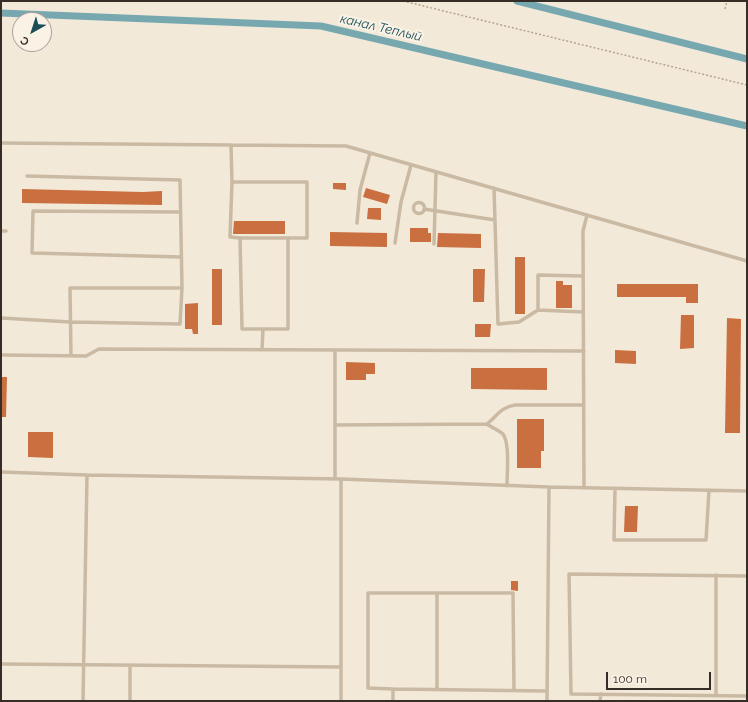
<!DOCTYPE html>
<meta charset="utf-8">
<style>
body{margin:0}
#map{position:relative;width:748px;height:702px;overflow:hidden;background:#f2e9d9;font-family:Raleway,sans-serif}
canvas{display:block}
.frame{position:absolute;inset:0;border:2px solid #362d26;pointer-events:none}
.north{position:absolute;left:12px;top:12px;width:40px;height:40px;box-sizing:border-box;background:#faf2e5;border:1px solid #aca399;border-radius:50%;rotate:219deg;font-size:11px;font-weight:700;line-height:16px;text-align:center;color:#362d26}
.north::after{content:'';display:block;margin:auto;width:14px;height:18px;background:#1a4e58;clip-path:polygon(50% 0,100% 100%,50% 72%,0 100%)}
.scale{position:absolute;left:606px;top:672px;width:105px;height:18px;box-sizing:border-box;border:2px solid #362d26;border-top:0;padding-left:5px;font-size:12px;line-height:14px;white-space:nowrap;color:#362d26;-webkit-text-stroke:3px #faf2e5;paint-order:stroke}
</style>
<div id="map">
<canvas width="748" height="702"></canvas>
<div class="frame"></div>
<div class="north">С</div>
<div class="scale">100 m</div>
</div>
<script>
const ctx = document.querySelector('canvas').getContext('2d');
ctx.lineJoin = 'round';
function stroke(path, color, width, dash) { ctx.strokeStyle = color; ctx.lineWidth = width; ctx.lineCap = dash ? 'butt' : 'round'; ctx.setLineDash(dash || []); ctx.stroke(path); }
function paint(path, color) { ctx.fillStyle = color; ctx.fill(path, 'evenodd'); }
function drawText(font, color, halo, rows, align = 'center') {
  ctx.font = font + ' Raleway,sans-serif'; ctx.lineWidth = 4; ctx.setLineDash([]); ctx.textBaseline = 'middle'; ctx.strokeStyle = halo; ctx.fillStyle = color; for (const [text, x, y, turn = 0] of rows) {
    ctx.save(); ctx.translate(x, y); ctx.rotate((+turn || 0) * Math.PI / 180); ctx.textAlign = isNaN(turn) ? turn : align; if (halo) ctx.strokeText(text, 0, 0); ctx.fillText(text, 0, 0); ctx.restore();
  }
}
stroke(new Path2D(`
 M517 1 747 59
 M1 13 321 26 747 126`), '#77a8b0', 7);
paint(new Path2D(`
 M333 183H346V190L333 189Z
 M366 188 390 195 387 204 363 197Z
 M22 189 143 192 162 191V205L22 203Z
 M368 208H381V220L367 219Z
 M234 221H285V234H233Z
 M410 228H428V233H431V242H410Z
 M330 232 387 233V247L330 246Z
 M438 233 481 234V248L437 247Z
 M515 257H525V314H515Z
 M212 269H222V325H212Z
 M473 269H485L484 302H473Z
 M556 281H563V285H572V308H556Z
 M617 284H698V303H686V297H617Z
 M198 303V334H193L192 329H185V304Z
 M681 315H694V348L680 349Z
 M727 318 741 319 740 433H725Z
 M475 324H491L490 337H475Z
 M615 350 636 351V364L615 363Z
 M346 362 375 363V374H366V380H346Z
 M471 368H547V390L471 389Z
 M1 377H7L6 417H1Z
 M517 419H544V451H541V468H517Z
 M28 432H53V458L28 457Z
 M625 506H638L637 532H624Z
 M511 581H518V591L511 590Z`), '#ca6f3f');
stroke(new Path2D(`
 M403 1 747 85
 M725 9 727 1`), '#b6a48f', 1.5, [2, 2]);
stroke(new Path2D(`
 M1 143 346 146 747 261
 M231 145 232 182
 M27 176 180 180 182 288
 M494 188 498 324 519 322 538 310 583 312
 M413.5 208a5.5 5.5 0 1 1 11 0a5.5 5.5 0 1 1-11 0Z
 M424 209 495 220
 M180 212 33 211 32 253 181 257
 M357 223 360 190 370 153
 M1 231H6
 M240 238 230 237 232 182H307V238H288
 M395 243 401 202 411 165
 M434 244 436 172
 M538 310V275L583 276
 M1 318 70 322 180 324 182 288H70L71 356
 M262 350 263 329H242L240 238H288V329H263
 M1 355 86 356 99 349 584 351
 M487 424C491 427 501 432 503 434 510 444 507 473 507 486
 M335 425 487 424C497 416 501 407 515 405H584
 M1 472 87 475 83 701
 M335 479V350
 M341 479 549 487 547 701
 M549 487 747 491
 M584 488 583 231 587 215
 M615 489 614 540H706L709 490
 M716 575V695
 M747 576 569 574 571 694 747 696
 M437 593V689
 M1 664 341 667V479L87 475
 M393 689 368 688V593H513L514 690
 M130 701V665
 M341 701V667
 M393 701V689L547 691
 M600 701 601 694`), '#cabaa4', 3.5);
drawText('italic 13px', '#1a4e58', '#faf2e5', [
 ["канал Теплый",381,28,13]
]);
</script>
